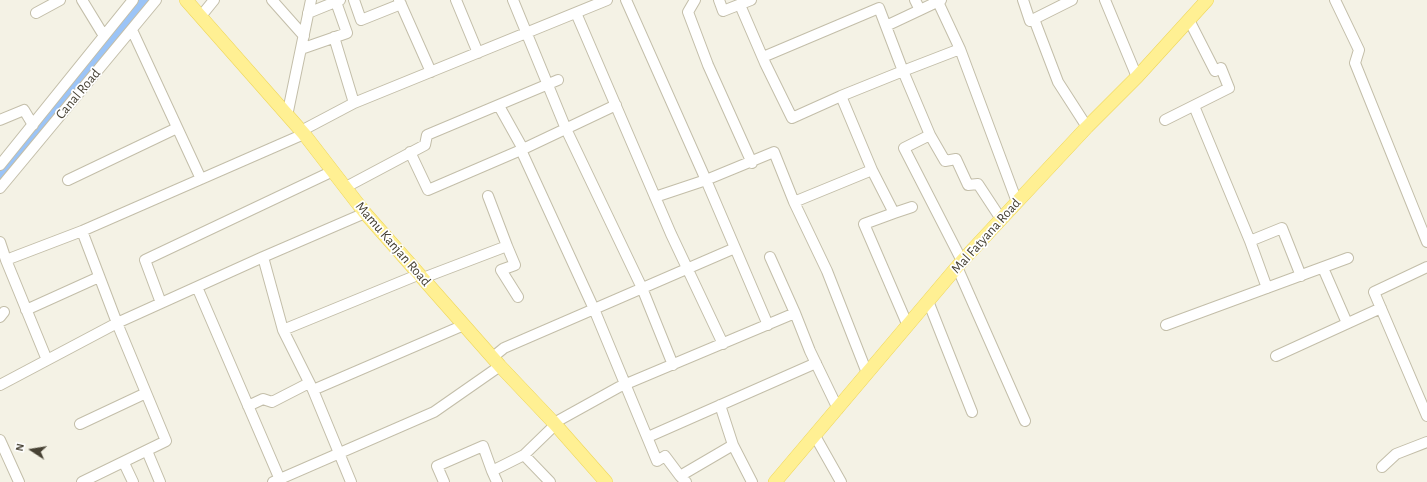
<!DOCTYPE html>
<style>
body{margin:0}
#map{position:relative;width:1427px;height:482px;overflow:hidden;background:#f4f2e5;font-family:"Alegreya Sans",sans-serif}
canvas{display:block}
.north{position:absolute;left:12px;top:430px;width:40px;height:40px;-webkit-text-stroke:3px #fff;paint-order:stroke;rotate:282deg;font-size:11px;font-weight:700;line-height:16px;text-align:center;color:#474234}
.north::after{content:'';display:block;margin:auto;width:14px;height:18px;background:#474234;clip-path:polygon(50% 0,100% 100%,50% 72%,0 100%)}
</style>
<div id="map">
<canvas width="1427" height="482"></canvas>
<div class="north">N</div>
</div>
<script>
const ctx = document.querySelector('canvas').getContext('2d');
ctx.lineJoin = 'round';
function stroke(path, color, width, dash) { ctx.strokeStyle = color; ctx.lineWidth = width; ctx.lineCap = dash ? 'butt' : 'round'; ctx.setLineDash(dash || []); ctx.stroke(path); }
function drawText(font, color, halo, rows, align = 'center') {
  ctx.font = font + ' "Alegreya Sans",sans-serif'; ctx.lineWidth = 3.5; ctx.setLineDash([]); ctx.textBaseline = 'middle'; ctx.strokeStyle = halo; ctx.fillStyle = color; for (const [text, x, y, turn = 0] of rows) {
    ctx.save(); ctx.translate(x, y); ctx.rotate((+turn || 0) * Math.PI / 180); ctx.textAlign = isNaN(turn) ? turn : align; if (halo) ctx.strokeText(text, 0, 0); ctx.fillText(text, 0, 0); ctx.restore();
  }
}
stroke(new Path2D(`
 M0 174 144 0`), '#9bc4f7', 11);
const minor = new Path2D(`
 M82 0 104 36
 M272 0 304 36
 M354 0 361 20 401 4
 M399 0 431 72
 M456 0 478 53
 M513 0 566 129 642 288 673 365
 M626 0 706 180 655 197
 M695 0 688 12 708 65 752 163
 M719 0 723 11 751 0
 M915 0 920 10 941 0
 M1023 0 1030 21 1072 0
 M1105 0 1137 77
 M1335 0 1359 50 1355 63 1427 242
 M938 2 960 49
 M740 5 765 63 792 118 841 96 872 170 794 202
 M36 13 60 0
 M308 13 340 0
 M576 13 671 234 723 344
 M201 16 214 0
 M1034 19 1058 82 1087 127
 M886 26 920 10
 M132 30 201 179
 M334 37 354 103
 M301 49 347 33 336 2
 M763 57 879 8 903 71 960 49 1017 202
 M841 96 903 71 930 135
 M499 106 523 149
 M1194 106 1250 241
 M287 116 311 0
 M0 120 24 110 33 125
 M1165 120 1229 88 1221 68 1215 71 1189 20
 M301 131 354 103 607 0
 M521 150 594 309 657 461 665 456 680 476
 M410 152 428 190 521 150 616 105
 M0 165 133 0
 M872 170 894 213 864 224 908 326
 M68 180 177 128
 M346 187 425 145 427 135 558 80
 M0 188 156 0
 M894 213 912 207
 M82 231 117 323 166 441 82 482
 M0 242 6 260 82 231 304 134
 M507 246 515 265 501 270 518 297
 M6 260 47 360
 M962 261 904 148 930 135 945 161 956 159 968 185 978 184 1001 219
 M957 267 1025 421
 M1427 267 1374 292 1427 416
 M1323 268 1347 323
 M423 278 507 246 488 196
 M197 287 281 482
 M1267 288 1250 241 1282 228 1301 276
 M928 301 972 412
 M161 303 145 260 333 171
 M26 310 99 277
 M795 313 810 351 838 409
 M0 317 4 312
 M768 325 706 180 774 152 794 202 827 271 867 373
 M1166 325 1348 258
 M283 330 420 274
 M1276 356 1381 308
 M493 357 504 348 735 248
 M0 385 117 323 263 257
 M313 390 464 325
 M720 405 733 445 752 482
 M248 406 263 399 272 402 309 383
 M554 423 619 387 795 313 770 257
 M80 424 146 393
 M815 436 841 482
 M648 437 816 363
 M0 440 19 482
 M147 451 160 482
 M524 455 550 482
 M124 463 133 482
 M1382 467 1396 454 1427 442
 M273 482 434 412 500 366
 M351 482 313 390 283 330 263 257 365 213
 M444 482 437 466 483 446 492 471
 M497 482 492 471 524 455 556 424
 M686 482 680 476 733 445`);
const major = new Path2D(`
 M186 0 304 134 365 213 500 366 554 423 606 482
 M775 482 962 261 1087 127 1137 77 1207 0`);
stroke(minor, '#c3bea9', 12);
stroke(major, '#efd758', 14);
stroke(minor, '#fff', 10);
stroke(major, '#fff093', 13);
drawText('14px', '#474234', '#fff', [
 ["Canal Road",78,94,-50],
 ["Mal Fatyana Road",986,236,-48],
 ["Mamu Kanjan Road",393,244,49]
]);
</script>
